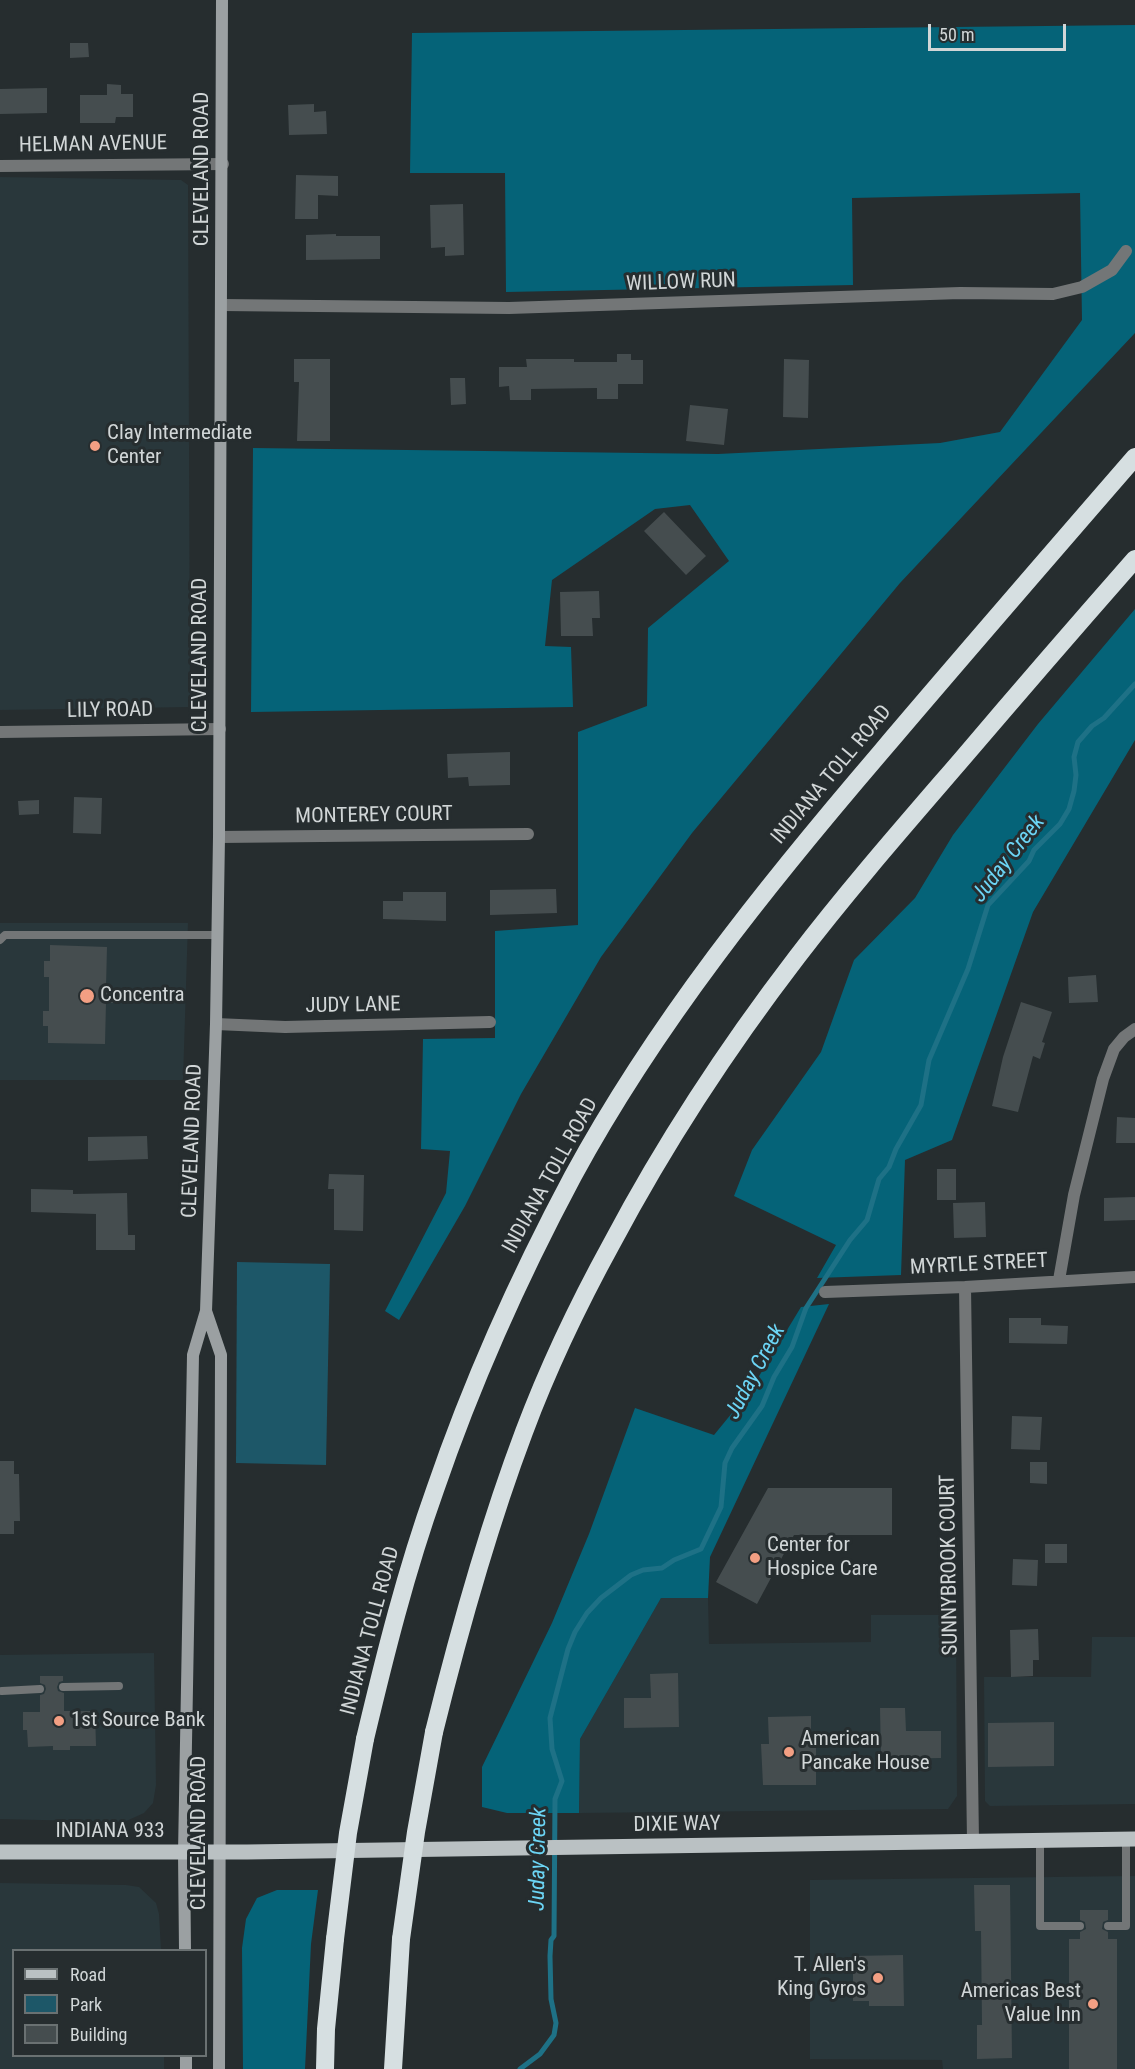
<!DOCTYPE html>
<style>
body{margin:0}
#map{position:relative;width:1135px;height:2069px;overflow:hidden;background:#262d2f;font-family:"Roboto Condensed",sans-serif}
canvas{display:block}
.legend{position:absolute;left:12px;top:1949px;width:195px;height:108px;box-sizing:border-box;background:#262d2f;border:2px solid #6a7172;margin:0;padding:8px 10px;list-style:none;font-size:18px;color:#d1d6d7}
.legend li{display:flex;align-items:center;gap:12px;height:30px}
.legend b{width:30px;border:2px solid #6a7172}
.scale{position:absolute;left:928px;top:24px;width:138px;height:27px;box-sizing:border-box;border:3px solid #d1d6d7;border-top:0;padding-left:8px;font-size:18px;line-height:21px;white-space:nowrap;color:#d1d6d7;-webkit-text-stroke:4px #262d2f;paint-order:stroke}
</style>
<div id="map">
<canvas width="1135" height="2069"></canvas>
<ul class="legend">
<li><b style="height:8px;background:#bac1c3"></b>Road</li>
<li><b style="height:16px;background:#1d5768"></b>Park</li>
<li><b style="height:16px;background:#454d4f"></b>Building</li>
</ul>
<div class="scale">50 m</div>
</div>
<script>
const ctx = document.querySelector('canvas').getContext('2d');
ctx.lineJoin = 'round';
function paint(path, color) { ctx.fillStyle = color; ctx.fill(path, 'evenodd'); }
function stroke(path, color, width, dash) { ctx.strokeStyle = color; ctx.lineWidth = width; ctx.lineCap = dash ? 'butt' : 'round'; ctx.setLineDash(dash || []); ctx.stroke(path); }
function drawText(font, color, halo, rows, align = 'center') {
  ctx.font = font + ' "Roboto Condensed",sans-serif'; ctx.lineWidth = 6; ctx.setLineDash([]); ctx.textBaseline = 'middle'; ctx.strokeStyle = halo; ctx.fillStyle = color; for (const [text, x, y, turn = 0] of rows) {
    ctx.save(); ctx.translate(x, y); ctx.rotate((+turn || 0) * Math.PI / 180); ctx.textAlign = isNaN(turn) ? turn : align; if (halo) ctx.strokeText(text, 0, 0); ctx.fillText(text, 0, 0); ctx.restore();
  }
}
paint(new Path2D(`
 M0 177 181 180 188 185 190 707 0 710Z
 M0 923H188L183 1080H0Z
 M661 1598H708L709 1644 871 1642V1615H956L957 1796 948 1809 579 1813 580 1739Z
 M1092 1637H1135V1804L990 1806 985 1801 984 1677H1091Z
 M154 1653 156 1785 153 1803 144 1813 124 1822 0 1819V1655Z
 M1135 1876V2069H943L942 2060 810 2059V1880Z
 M0 1883 126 1885 139 1887 156 1903 159 1914 161 1950H14V2056H164V2069H0Z`), '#29373b');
paint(new Path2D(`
 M237 1262 330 1264 326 1465 236 1463Z`), '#1d5768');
paint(new Path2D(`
 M1135 25V333L900 583 692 833 601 957 521 1094 465 1206 399 1320 385 1311 446 1193 450 1151 421 1149 423 1039 495 1038V931L578 925V732L647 706 648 628 729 561 690 505 655 509 552 580 545 646 571 647 573 707 251 712 253 448 718 454 940 443 1000 432 1082 320 1080 193 852 198 853 285 506 292 505 173H410L412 33Z
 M1135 609V740L1033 912 952 1140 905 1160 901 1275 817 1278 836 1245 734 1196 752 1150 821 1052 854 960 915 898 953 835 1038 724Z
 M829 1304 710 1557 708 1598H661L580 1739 579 1813H507L482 1807V1767L552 1623 589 1534 635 1408 714 1435 750 1391 801 1307Z
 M277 1890H318L311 1944 305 2069H243L242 1948 246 1919 257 1898Z`), '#056378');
stroke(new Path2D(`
 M520 2069 540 2054 554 2035 556 2023 551 1999 550 1956 551 1940 554 1936 555 1799 562 1781 552 1749 550 1718 568 1649 575 1632 587 1613 601 1598 631 1575 643 1570 662 1568 674 1560 701 1549 721 1507 725 1463 732 1448 762 1406 774 1377 792 1347 806 1308 850 1240 867 1220 879 1179 889 1167 896 1149 921 1105 929 1060 968 969 988 905 1029 861 1034 850 1060 824 1069 809 1074 791 1076 775 1074 757 1078 742 1092 726 1104 718 1135 684`), '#1e7186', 5);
paint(new Path2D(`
 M70 43H88L89 57 70 58Z
 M107 84 121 85V94H133V117H116L115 123H80V95H107Z
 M47 88V113L0 114V89Z
 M314 104V112L326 111 327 134 289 135 288 105Z
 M296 175 338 176V196L318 195V219H295Z
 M463 204 464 255 445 256V247L431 248 430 205Z
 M336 234V236H380V259L306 260V235Z
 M617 354H631V360H643V384H618V399H597V388L531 389V400H510L509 386 499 387V367H527L526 359H574V362H617Z
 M294 359H330V441H297L299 382H294Z
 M784 359 809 360 808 418 783 417Z
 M450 378H465L466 404 451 405Z
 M690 405 728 409 724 445 686 441Z
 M664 512 706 556 686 575 644 531Z
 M599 591 600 618H592L593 636H561L560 592Z
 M510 752V785L469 786 468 777 448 778 447 754Z
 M74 797 102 798 101 834 73 833Z
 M39 800V814L19 815 18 801Z
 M556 889 557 913 490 915V890Z
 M403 892H446V921L383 919V901H403Z
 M50 945 107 947 106 987 114 988 113 1003 106 1002 105 1044 48 1043V1026H43V1011H49V977H44V961H50Z
 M1096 975 1098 1002 1069 1003 1068 977Z
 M1021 1002 1052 1012 1042 1042 1045 1043 1040 1059 1033 1056 1018 1112 992 1106 1003 1057Z
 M1117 1117 1135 1118V1143H1116Z
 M147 1136 148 1159 88 1161V1137Z
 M937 1169H956V1200H937Z
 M329 1174 364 1175 363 1231 334 1230V1189H328Z
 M31 1189 73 1190V1194L127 1193 128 1235H135V1250H96V1214L31 1212Z
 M1135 1197V1220L1104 1221V1198Z
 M985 1202 986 1237 954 1238 953 1203Z
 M1009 1318H1041V1325L1068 1326 1067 1344 1009 1343Z
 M1012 1416 1042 1417 1040 1450 1011 1449Z
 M0 1461H14V1474H19L20 1521H14V1534H0Z
 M1030 1462H1047V1484L1030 1483Z
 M768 1488H892V1535H794L757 1604 716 1582Z
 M1045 1544H1067V1563H1045Z
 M1013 1559 1038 1560 1037 1586 1012 1585Z
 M1038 1629 1039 1660H1033V1676L1011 1677 1010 1630Z
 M678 1673 679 1727 624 1728V1698H651L650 1674Z
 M40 1676H63V1681L59 1682 57 1687 58 1691 64 1693V1711H95L96 1746H70V1750H53V1746L28 1747 27 1730H23V1712H40V1695L44 1694 46 1689 45 1685 40 1683Z
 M880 1708H905L906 1731H941V1758L881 1759Z
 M811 1716V1736H816V1785H763L761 1744H769L768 1717Z
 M1054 1722V1766L988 1767V1723Z
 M974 1885H1010L1012 2058 977 2059V2025H982L981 1931H975Z
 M1080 1910H1108V1920L1103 1922 1102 1929 1108 1932V1939H1117V2069H1069V1939H1080V1932L1086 1929 1085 1922 1080 1920Z
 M903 1955 904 2006H869V2001H853V1956Z`), '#454d4f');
stroke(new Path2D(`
 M0 940 5 935H218
 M63 1687 119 1686
 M2 1691 40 1689
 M1040 1840V1926H1080
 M1108 1926H1126V1839`), '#737677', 8);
stroke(new Path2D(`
 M0 166 223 164
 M222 305 509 308 960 293 1053 294 1082 287 1112 270 1126 251
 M219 837 528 834
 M216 1024 285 1027 490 1022
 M1059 1280 1074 1195 1103 1079 1114 1049 1124 1037 1135 1029
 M965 1287 973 1841
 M825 1292 965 1287 1135 1277`), '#737677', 12);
stroke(new Path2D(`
 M0 732 220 729`), '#737677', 12);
stroke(new Path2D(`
 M206 1311 221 1355 219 2069
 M185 1950 184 1853 193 1355 206 1311 216 1024 219 837 222 0
 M186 2056V2069`), '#9ba0a2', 12);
stroke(new Path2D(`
 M0 1852H247L1135 1839`), '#bac1c3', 15);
stroke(new Path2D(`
 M434 1732C459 1631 487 1530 524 1432 548 1368 579 1303 612 1243 665 1143 728 1047 797 957 849 889 906 824 962 759 1019 692 1077 625 1135 559
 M365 1739C385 1655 406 1571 435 1490 472 1382 519 1277 573 1176 656 1023 768 884 881 752 965 653 1050 555 1135 457
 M325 2069 326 2029 335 1939
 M393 2069 401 1939`), '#d6dfe1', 18);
stroke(new Path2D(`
 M335 1939 348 1833 365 1739
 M401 1939 416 1832 434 1732`), '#d6dfe1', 18);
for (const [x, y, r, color] of [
 [95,446,6,"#f39f83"],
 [87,996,8,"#f39f83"],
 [755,1558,6,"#f39f83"],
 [59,1721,6,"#f39f83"],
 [789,1752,6,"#f39f83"],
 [878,1978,6,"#f39f83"],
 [1093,2004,6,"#f39f83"]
]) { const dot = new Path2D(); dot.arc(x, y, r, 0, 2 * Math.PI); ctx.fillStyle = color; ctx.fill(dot); stroke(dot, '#262d2f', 2); }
drawText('21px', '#d1d6d7', '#262d2f', [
 ["HELMAN AVENUE",93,145,-1],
 ["CLEVELAND ROAD",203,169,-90],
 ["WILLOW RUN",681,283,-2],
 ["CLEVELAND ROAD",201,655,-90],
 ["LILY ROAD",110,711,-1],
 ["INDIANA TOLL ROAD",832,775,-50],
 ["MONTEREY COURT",374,816,-1],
 ["JUDY LANE",353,1006,-1],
 ["CLEVELAND ROAD",193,1141,-88],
 ["INDIANA TOLL ROAD",551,1176,-61],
 ["MYRTLE STREET",979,1265,-3],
 ["SUNNYBROOK COURT",950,1565,-91],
 ["INDIANA TOLL ROAD",371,1631,-75],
 ["DIXIE WAY",677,1825,-1],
 ["INDIANA 933",110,1832],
 ["CLEVELAND ROAD",200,1833,-90]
]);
drawText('21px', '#d1d6d7', '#262d2f', [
 ["Clay Intermediate",107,434],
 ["Center",107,458],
 ["Concentra",100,996],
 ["Center for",767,1546],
 ["Hospice Care",767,1570],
 ["1st Source Bank",71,1721],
 ["American",801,1740],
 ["Pancake House",801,1764],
 ["T. Allen's",866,1966,"right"],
 ["King Gyros",866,1990,"right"],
 ["Americas Best",1081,1992,"right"],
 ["Value Inn",1081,2016,"right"]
], 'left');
drawText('italic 22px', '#6cd5f5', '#262d2f', [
 ["Juday Creek",1009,859,-52],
 ["Juday Creek",756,1372,-62],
 ["Juday Creek",539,1859,-89]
]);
</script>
